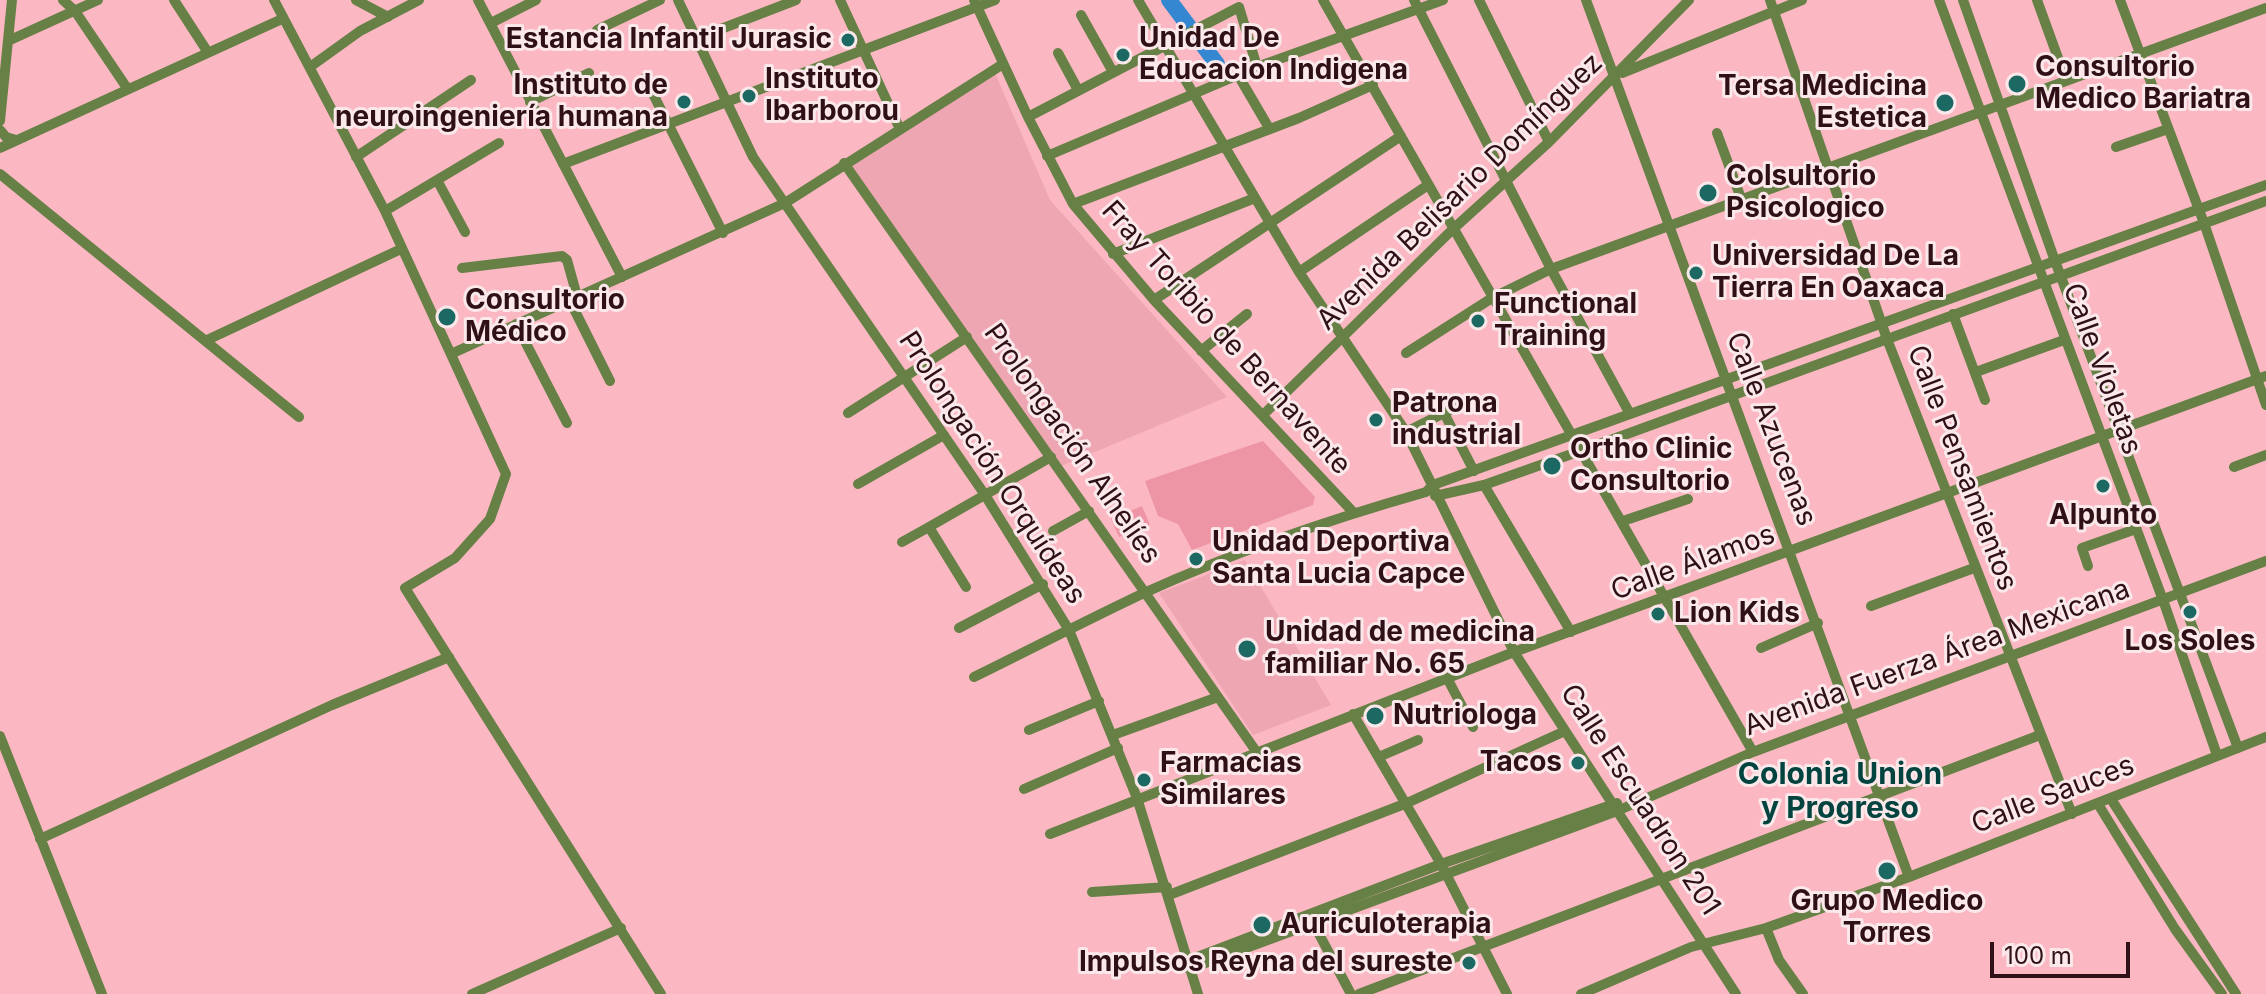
<!DOCTYPE html>
<meta charset="utf-8">
<style>
body{margin:0}
#map{position:relative;width:2266px;height:994px;overflow:hidden;background:#fbb7c2;font-family:Inter,sans-serif}
canvas{display:block}
.scale{position:absolute;left:1990px;top:942px;width:140px;height:36px;box-sizing:border-box;border:4px solid #2e1016;border-top:0;padding-left:10px;font-size:24px;line-height:28px;white-space:nowrap;color:#2e1016;-webkit-text-stroke:6px #fae8ea;paint-order:stroke}
</style>
<div id="map">
<canvas width="2266" height="994"></canvas>
<div class="scale">100 m</div>
</div>
<script>
const ctx = document.querySelector('canvas').getContext('2d');
ctx.lineJoin = 'round';
function paint(path, color) { ctx.fillStyle = color; ctx.fill(path, 'evenodd'); }
function stroke(path, color, width, dash) { ctx.strokeStyle = color; ctx.lineWidth = width; ctx.lineCap = dash ? 'butt' : 'round'; ctx.setLineDash(dash || []); ctx.stroke(path); }
function drawText(font, color, halo, rows, align = 'center') {
  ctx.font = font + ' Inter,sans-serif'; ctx.lineWidth = 6; ctx.setLineDash([]); ctx.textBaseline = 'middle'; ctx.strokeStyle = halo; ctx.fillStyle = color; for (const [text, x, y, turn = 0] of rows) {
    ctx.save(); ctx.translate(x, y); ctx.rotate((+turn || 0) * Math.PI / 180); ctx.textAlign = isNaN(turn) ? turn : align; if (halo) ctx.strokeText(text, 0, 0); ctx.fillText(text, 0, 0); ctx.restore();
  }
}
paint(new Path2D(`
 M995 73 1050 200 1227 397 1061 466 846 164Z
 M1245 560 1331 705 1253 735 1159 593Z`), '#eea7b2');
paint(new Path2D(`
 M1263 441 1315 497 1313 505 1192 550 1178 524 1158 516 1145 481Z
 M1142 506 1150 525 1119 537 1111 519Z`), '#ee95a5');
stroke(new Path2D(`
 M1169 0 1217 64`), '#3487d0', 16);
stroke(new Path2D(`
 M63 0 75 11 127 88
 M174 0 207 51
 M274 0 385 211 506 474 490 519 455 558 405 588 661 994
 M356 0 388 17
 M478 0 622 277
 M678 0 753 157 985 495 1069 630 1137 798 1198 994
 M840 0 899 127
 M974 0 1028 117 1073 204 1154 300 1353 512
 M1138 0 1299 272 1406 432 1514 652 1736 994
 M1323 0 1753 752
 M1414 0 1551 269 1630 414
 M1479 0 1549 142
 M1586 0 1909 877
 M1770 0 1887 339 2072 814
 M1939 0 2163 600 2217 755
 M1963 0 2055 261 2238 748
 M2037 0 2066 80
 M2120 0 2204 223 2266 405
 M1081 15 1113 72
 M491 23 536 0
 M597 30 660 0
 M695 39 796 0
 M8 41 98 0
 M1058 53 1078 90
 M310 67 360 31 419 0
 M1622 73 1802 0
 M1238 75 1269 128
 M645 78 723 233
 M530 102 589 73
 M1028 117 1239 7 1257 67
 M0 121 12 0
 M0 130 6 137 16 140
 M1717 133 1742 201
 M2116 147 2168 129
 M0 148 282 19
 M1047 156 1257 67 1443 0
 M356 157 471 80
 M844 163 1258 754
 M563 164 995 0
 M0 174 299 417
 M437 180 465 232
 M1073 204 1299 118 1373 85
 M385 211 499 143
 M1113 254 1255 198
 M462 268 562 256 567 260 577 296
 M1299 272 1428 185
 M569 299 610 381
 M1154 300 1401 136
 M1953 314 1985 400
 M516 324 567 423
 M205 341 401 249
 M1201 351 1247 314
 M453 353 785 203 1003 64
 M1406 353 1492 298 1551 269 2266 8
 M1976 372 2064 340
 M848 413 967 337
 M1444 413 1474 471
 M1263 415 1452 230 1549 142 1689 0
 M1406 432 1470 400
 M2234 467 2266 455
 M858 484 944 435
 M1484 485 1571 632
 M1435 496 1484 485 1583 450 2266 201
 M1623 521 1688 499
 M1053 531 1089 511
 M902 542 929 527
 M2088 566 2082 548 2136 529
 M966 587 929 527 1051 457
 M1871 606 1974 568
 M959 628 1043 584
 M1761 648 1818 623
 M974 677C1031 649 1087 620 1144 593 1234 552 1331 519 1426 492L1433 485 2266 185
 M1447 678 1473 727
 M1353 714 1441 864 1507 994
 M1029 730 1099 701
 M1113 735 1218 697
 M0 736 102 994
 M1381 756 1418 740
 M1024 789 1118 748
 M2111 799 2236 994
 M2098 804 2175 929 2222 994
 M1050 834 1514 652 2266 376
 M40 839 332 705 449 657
 M1092 892 1167 887
 M1169 895 1407 803 1565 731
 M1311 919 1351 994
 M1766 928 1779 960 1803 994
 M1187 961 1441 864 1617 803
 M1189 969 1617 811 1753 752 2266 561
 M472 994 621 928
 M1359 994 2040 735
 M1581 994 1691 947 1766 928 1909 877 2266 737`), '#668046', 10);
for (const [x, y, r, color] of [
 [848,40,8,"#1c6863"],
 [1123,55,8,"#1c6863"],
 [2017,84,10,"#1c6863"],
 [749,96,8,"#1c6863"],
 [684,102,8,"#1c6863"],
 [1945,103,10,"#1c6863"],
 [1708,193,10,"#1c6863"],
 [1696,273,8,"#1c6863"],
 [447,317,10,"#1c6863"],
 [1478,321,8,"#1c6863"],
 [1376,420,8,"#1c6863"],
 [1552,466,10,"#1c6863"],
 [2103,486,8,"#1c6863"],
 [1196,559,8,"#1c6863"],
 [2190,612,8,"#1c6863"],
 [1658,614,8,"#1c6863"],
 [1247,649,10,"#1c6863"],
 [1375,716,10,"#1c6863"],
 [1578,763,8,"#1c6863"],
 [1144,780,8,"#1c6863"],
 [1887,871,10,"#1c6863"],
 [1262,925,10,"#1c6863"],
 [1469,963,8,"#1c6863"]
]) { const dot = new Path2D(); dot.arc(x, y, r, 0, 2 * Math.PI); ctx.fillStyle = color; ctx.fill(dot); stroke(dot, '#fae8ea', 3); }
drawText('bold 28px', '#2e1016', '#fae8ea', [
 ["Unidad De",1139,39],
 ["Educacion Indigena",1139,71],
 ["Estancia Infantil Jurasic",832,40,"right"],
 ["Consultorio",2035,68],
 ["Medico Bariatra",2035,100],
 ["Instituto",765,80],
 ["Ibarborou",765,112],
 ["Instituto de",668,86,"right"],
 ["neuroingeniería humana",668,118,"right"],
 ["Tersa Medicina",1927,87,"right"],
 ["Estetica",1927,119,"right"],
 ["Colsultorio",1726,177],
 ["Psicologico",1726,209],
 ["Universidad De La",1712,257],
 ["Tierra En Oaxaca",1712,289],
 ["Consultorio",465,301],
 ["Médico",465,333],
 ["Functional",1494,305],
 ["Training",1494,337],
 ["Patrona",1392,404],
 ["industrial",1392,436],
 ["Ortho Clinic",1570,450],
 ["Consultorio",1570,482],
 ["Alpunto",2103,516,"center"],
 ["Unidad Deportiva",1212,543],
 ["Santa Lucia Capce",1212,575],
 ["Lion Kids",1674,614],
 ["Unidad de medicina",1265,633],
 ["familiar No. 65",1265,665],
 ["Los Soles",2190,642,"center"],
 ["Nutriologa",1393,716],
 ["Tacos",1562,763,"right"],
 ["Farmacias",1160,764],
 ["Similares",1160,796],
 ["Grupo Medico",1887,902,"center"],
 ["Torres",1887,934,"center"],
 ["Auriculoterapia",1280,925],
 ["Impulsos Reyna del sureste",1453,963,"right"]
], 'left');
drawText('28px', '#2e1016', '#fae8ea', [
 ["Avenida Belisario Domínguez",1460,192,-44],
 ["Fray Toribio de Bernavente",1226,338,48],
 ["Calle Violetas",2102,369,70],
 ["Calle Azucenas",1771,429,69],
 ["Prolongación Alhelíes",1072,444,55],
 ["Prolongación Orquídeas",992,468,57],
 ["Calle Pensamientos",1962,468,69],
 ["Calle Álamos",1693,563,-20],
 ["Avenida Fuerza Área Mexicana",1937,658,-20],
 ["Calle Sauces",2053,795,-21],
 ["Calle Escuadron 201",1640,800,57]
]);
drawText('bold 30px', '#00433f', '#fae8ea', [
 ["Colonia Union",1840,775],
 ["y Progreso",1840,809]
]);
</script>
